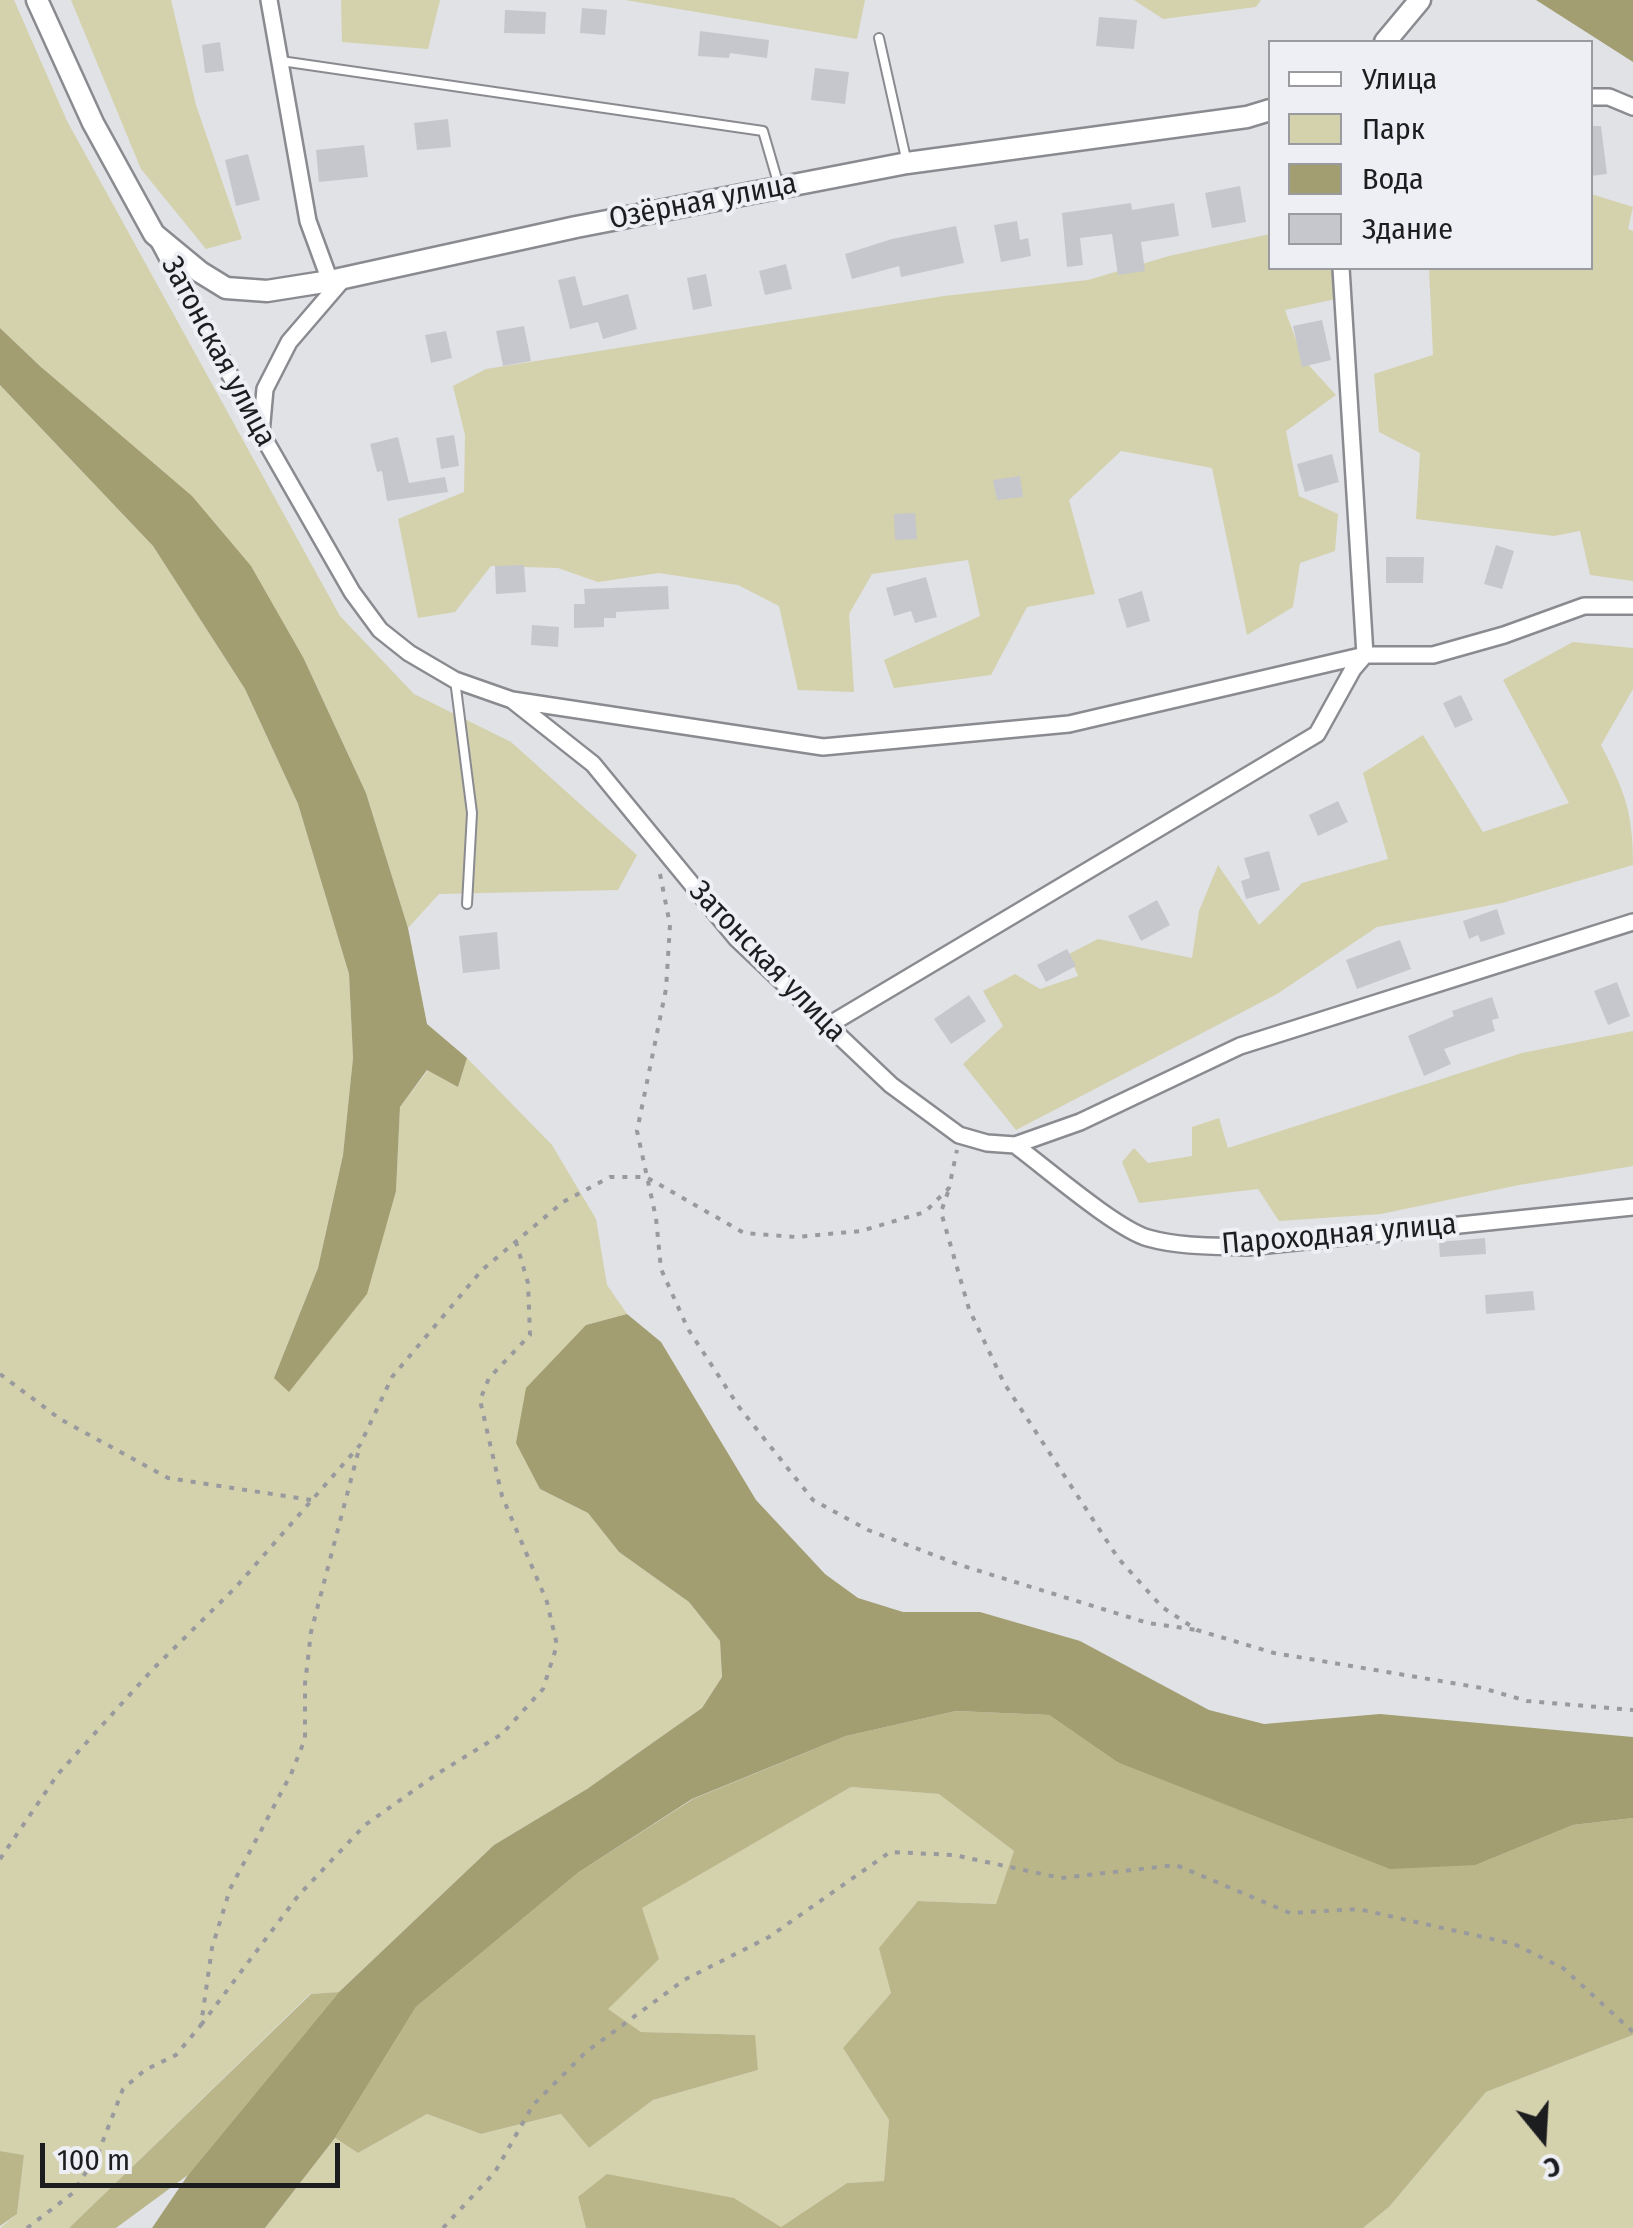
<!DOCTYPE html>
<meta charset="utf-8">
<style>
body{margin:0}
#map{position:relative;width:1633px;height:2228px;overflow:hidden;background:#e0e2e6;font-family:"Fira Sans Condensed",sans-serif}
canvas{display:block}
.legend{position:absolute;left:1268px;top:40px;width:325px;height:230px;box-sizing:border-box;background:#edeff4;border:2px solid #999b9f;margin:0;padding:12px 18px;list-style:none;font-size:30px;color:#1c1d1f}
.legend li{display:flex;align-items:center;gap:20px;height:50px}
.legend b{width:50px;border:2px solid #999b9f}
.north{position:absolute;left:1493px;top:2088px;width:100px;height:100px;-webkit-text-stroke:8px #edeff4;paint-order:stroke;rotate:162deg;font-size:28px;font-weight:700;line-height:40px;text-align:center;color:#1c1d1f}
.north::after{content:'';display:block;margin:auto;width:35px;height:45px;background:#1c1d1f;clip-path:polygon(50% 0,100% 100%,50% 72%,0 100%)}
.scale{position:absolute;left:40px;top:2143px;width:300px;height:45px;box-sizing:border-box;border:5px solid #1c1d1f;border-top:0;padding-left:12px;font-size:30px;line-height:35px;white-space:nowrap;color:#1c1d1f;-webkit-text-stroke:8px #edeff4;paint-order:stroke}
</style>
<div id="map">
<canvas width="1633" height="2228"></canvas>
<ul class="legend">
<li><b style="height:12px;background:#fff"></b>Улица</li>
<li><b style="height:28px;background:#d4d1ad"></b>Парк</li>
<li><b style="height:28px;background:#a29e72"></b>Вода</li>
<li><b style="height:28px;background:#c6c7cc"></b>Здание</li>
</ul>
<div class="north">С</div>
<div class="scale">100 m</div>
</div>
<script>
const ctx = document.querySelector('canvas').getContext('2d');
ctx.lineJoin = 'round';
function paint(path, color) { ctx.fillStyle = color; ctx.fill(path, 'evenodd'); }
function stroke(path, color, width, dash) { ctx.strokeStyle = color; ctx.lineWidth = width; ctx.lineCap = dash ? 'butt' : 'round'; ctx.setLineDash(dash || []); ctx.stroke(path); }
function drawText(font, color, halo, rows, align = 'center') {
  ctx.font = font + ' "Fira Sans Condensed",sans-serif'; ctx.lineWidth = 8; ctx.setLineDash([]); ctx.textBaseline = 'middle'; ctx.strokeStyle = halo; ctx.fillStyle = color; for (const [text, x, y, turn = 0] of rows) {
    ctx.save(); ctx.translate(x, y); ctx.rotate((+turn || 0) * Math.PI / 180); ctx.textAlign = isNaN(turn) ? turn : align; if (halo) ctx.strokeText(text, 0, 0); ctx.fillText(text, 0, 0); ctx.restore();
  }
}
paint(new Path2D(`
 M0 0H14L67 121 340 616 414 694 511 742 637 855 618 890 439 894 408 928 366 793 304 659 41 367 0 328Z
 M71 0H171L196 105 242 239 206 249 141 169Z
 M341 0H440L428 49 342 42Z
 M625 0H865L857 39Z
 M1134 0H1261L1256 7 1163 19Z
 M1591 194 1633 207 1628 229 1633 231V581L1590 575 1580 531 1554 536 1416 519 1420 453 1379 432 1374 374 1433 355 1429 268H1590Z
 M1270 234V268H1334L1336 299 1285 310 1303 359 1336 395 1286 431 1299 496 1338 514 1335 551 1300 563 1293 607 1247 635 1212 468 1121 451 1069 500 1095 594 1027 607 991 675 894 688 884 660 980 616 968 560 872 574 849 614 854 692 798 690 779 606 738 585 659 573 598 582 558 568 491 566 455 612 418 618 398 519 464 492 465 435 453 386 486 369 944 296 1088 280 1169 256Z
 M0 385 153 546 245 689 298 804 349 974 353 1058 343 1155 318 1268 274 1378 396 1191 400 1107 428 1070 458 1087 467 1058 552 1145 596 1219 607 1285 627 1314 586 1325 540 1489 588 1513 619 1552 689 1602 720 1641 722 1677 702 1708 587 1789 494 1845 339 1992 310 1994 69 2228H0L17 2214 24 2155 0 2151Z
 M1573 642 1633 648V689L1601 745C1625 792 1633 812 1633 865L1502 903 1377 927 1277 994 1016 1130 963 1064 1003 1026 983 991 1015 974 1040 989 1078 976 1069 954 1098 939 1192 958 1199 911 1218 865 1259 925 1302 883 1388 859 1363 773 1423 735 1483 832 1569 803 1503 680Z
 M1633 1031V1166L1519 1185 1381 1214 1279 1221 1258 1189 1139 1203 1122 1162 1134 1148 1148 1163 1192 1156V1127L1219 1118 1228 1148 1522 1053Z
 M851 1787 940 1794 1014 1851 997 1904 918 1901 891 1993 843 2048 889 2120 884 2181 847 2183 781 2227 734 2198 578 2197 586 2228H265L335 2138 358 2153 427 2114 481 2134 561 2114 589 2148 653 2100 758 2070 754 2035 641 2032 607 2010 641 1908Z
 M1633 2035V2228H1363L1389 2207 1486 2092Z`), '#d4d1ad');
paint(new Path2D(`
 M956 1711 1049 1715 1117 1762 1476 1865 1573 1825 1633 1818V2035L1486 2092 1389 2207 1363 2228H586L578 2197 607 2174 734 2198 781 2227 847 2183 884 2181 889 2120 843 2048 891 1993 879 1948 918 1901 996 1904 1014 1851 939 1794 851 1787 642 1908 659 1959 608 2009 641 2032 755 2035 758 2070 653 2100 589 2148 561 2114 481 2134 427 2114 358 2153 335 2138 416 2007 579 1872 693 1799 846 1736Z
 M339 1992 188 2175 116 2228H69L311 1994Z
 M0 2151 24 2155 17 2214 0 2226Z`), '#bab689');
paint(new Path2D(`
 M1536 0H1633V62Z
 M0 328 41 367 192 496 251 566 304 659 366 793 408 928 427 1024 467 1058 458 1087 427 1070 400 1107 396 1191 367 1294 289 1392 274 1378 318 1268 343 1155 353 1058 349 974 298 804 245 689 153 546 0 385Z
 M627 1314 661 1342 756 1500 825 1574 858 1598 903 1612H980L1080 1641 1209 1710 1264 1724 1380 1714 1633 1737V1818L1573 1825 1476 1865 1390 1869 1117 1762 1049 1715 956 1711 846 1736 692 1799 579 1872 416 2007 335 2138 265 2228H152L188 2175 339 1992 494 1845 587 1789 702 1708 722 1677 720 1641 689 1602 619 1552 588 1513 540 1489 516 1443 526 1388 586 1325Z`), '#a29e72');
paint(new Path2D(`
 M582 8 607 10 605 35 580 33Z
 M505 10 546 12 545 34 504 33Z
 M1099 17 1137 20 1134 49 1096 46Z
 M700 31 769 40 767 58 730 53 729 58 698 56Z
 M220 42 224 71 205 73 202 45Z
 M815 68 849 72 845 104 811 100Z
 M448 119 451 147 417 150 414 123Z
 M1590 126H1601L1607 174 1590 176Z
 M364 145 368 177 319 182 316 150Z
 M248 154 260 200 236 206 225 160Z
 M1240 186 1246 222 1212 228 1205 193Z
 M1131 203 1132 210 1174 203 1179 236 1141 242 1145 271 1118 275 1112 234 1080 238 1083 265 1067 267 1062 213Z
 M1017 221 1020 240 1028 238 1031 256 1001 262 994 225Z
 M956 226 964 263 901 277 899 266 852 279 845 254 892 239Z
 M786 264 792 289 765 295 759 271Z
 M706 274 712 306 693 310 687 278Z
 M575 276 583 306 628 294 637 329 603 339 598 322 570 329 558 280Z
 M1322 320 1331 360 1302 367 1293 326Z
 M524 326 531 361 503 366 496 331Z
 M446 331 452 358 431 363 425 335Z
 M454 435 459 466 441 469 436 438Z
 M398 437 409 483 445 477 448 492 387 501 382 471 377 472 370 444Z
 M1332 454 1339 482 1305 492 1297 464Z
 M1020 476 1023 497 997 500 993 480Z
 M915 513 917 539 895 540 894 514Z
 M1496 545 1514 551 1502 589 1484 584Z
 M1386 557H1424L1423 583H1386Z
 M524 565 526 592 496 594 495 566Z
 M926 577 937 617 915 623 911 611 894 616 886 588Z
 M668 586 669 609 616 612V618H604V627L574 628V604H585L584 589Z
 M1142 591 1150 621 1127 628 1118 599Z
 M532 625 559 627 558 647 531 645Z
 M1461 695 1473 720 1455 728 1443 703Z
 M1338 801 1348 822 1318 836 1309 815Z
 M1269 851 1280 890 1246 899 1241 881 1250 878 1244 858Z
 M1157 900 1170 925 1141 941 1128 916Z
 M1497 909 1505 934 1481 942 1478 935 1469 939 1463 921Z
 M497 932 500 969 463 973 459 936Z
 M1400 940 1411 969 1357 989 1346 960Z
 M1067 949 1076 966 1046 982 1037 965Z
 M1617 982 1630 1016 1608 1025 1594 991Z
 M969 995 986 1021 951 1044 934 1019Z
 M1492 997 1499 1018 1492 1020 1495 1031 1444 1049 1451 1064 1424 1076 1408 1036 1454 1016 1452 1011Z
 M1485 1238 1486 1254 1440 1257 1439 1242Z
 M1533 1291 1535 1310 1486 1314 1485 1295Z`), '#c6c7cc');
const service = new Path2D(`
 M879 38 907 163
 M281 61 763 131 779 186
 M455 680 472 813 467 904`);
const minor = new Path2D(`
 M269 0 308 221 330 281
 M1590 97H1609L1633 107
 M159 242 261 433 352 592 380 630 409 653 455 680 512 700 593 764 736 938 891 1085 959 1135 987 1143 1015 1145 1080 1122 1240 1046 1633 922
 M261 433 265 389 289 342 344 278
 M512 700 823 747 1069 724 1365 655H1433L1504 635 1584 606H1633
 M827 1026 1317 734 1353 669 1365 655 1341 268
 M1015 1145C1046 1168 1115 1228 1148 1238 1180 1247 1215 1246 1248 1247L1633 1207`);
const tertiary = new Path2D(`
 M37 0 93 123 154 234 200 272 226 288 267 291 330 281 576 227 907 163 1247 117 1270 110
 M1385 42 1420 0`);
stroke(service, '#8a8b90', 12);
stroke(minor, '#8a8b90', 20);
stroke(tertiary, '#8a8b90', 25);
stroke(new Path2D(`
 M660 874 670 925 666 989 637 1131 656 1218 661 1269 688 1329 739 1407 813 1500 868 1530 960 1565 1148 1623 1197 1630
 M948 1192 941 1212 969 1309 1004 1383 1118 1558 1162 1607 1197 1630 1274 1653 1482 1688 1527 1701 1633 1710
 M0 1374 60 1419 168 1478 311 1500
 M0 1859 58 1774 153 1669 236 1587 360 1445 392 1377 482 1270 563 1202 610 1177H646L744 1233 796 1237 861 1231 925 1212 949 1188 957 1150
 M201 2025 298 1896 365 1825 437 1774 502 1734 543 1689 557 1645 547 1602 502 1496 480 1400 489 1378 530 1335 528 1283 516 1242
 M27 2228 73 2193 99 2151 123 2089 145 2070 176 2055 201 2025 212 1948 230 1889 291 1774 305 1739V1684L311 1632 359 1449
 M443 2228 495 2172 533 2105 586 2052 684 1980 769 1937 890 1852 954 1855 1061 1878 1176 1865 1290 1913 1358 1909 1514 1944 1563 1968 1633 2032`), '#999a9e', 4, [5, 8]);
stroke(service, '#fff', 8);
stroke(minor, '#fff', 15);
stroke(tertiary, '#fff', 20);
drawText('30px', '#1c1d1f', '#edeff4', [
 ["Озёрная улица",703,202,-11],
 ["Затонская улица",218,352,62],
 ["Затонская улица",767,962,46],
 ["Пароходная улица",1339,1235,-5]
]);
</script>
